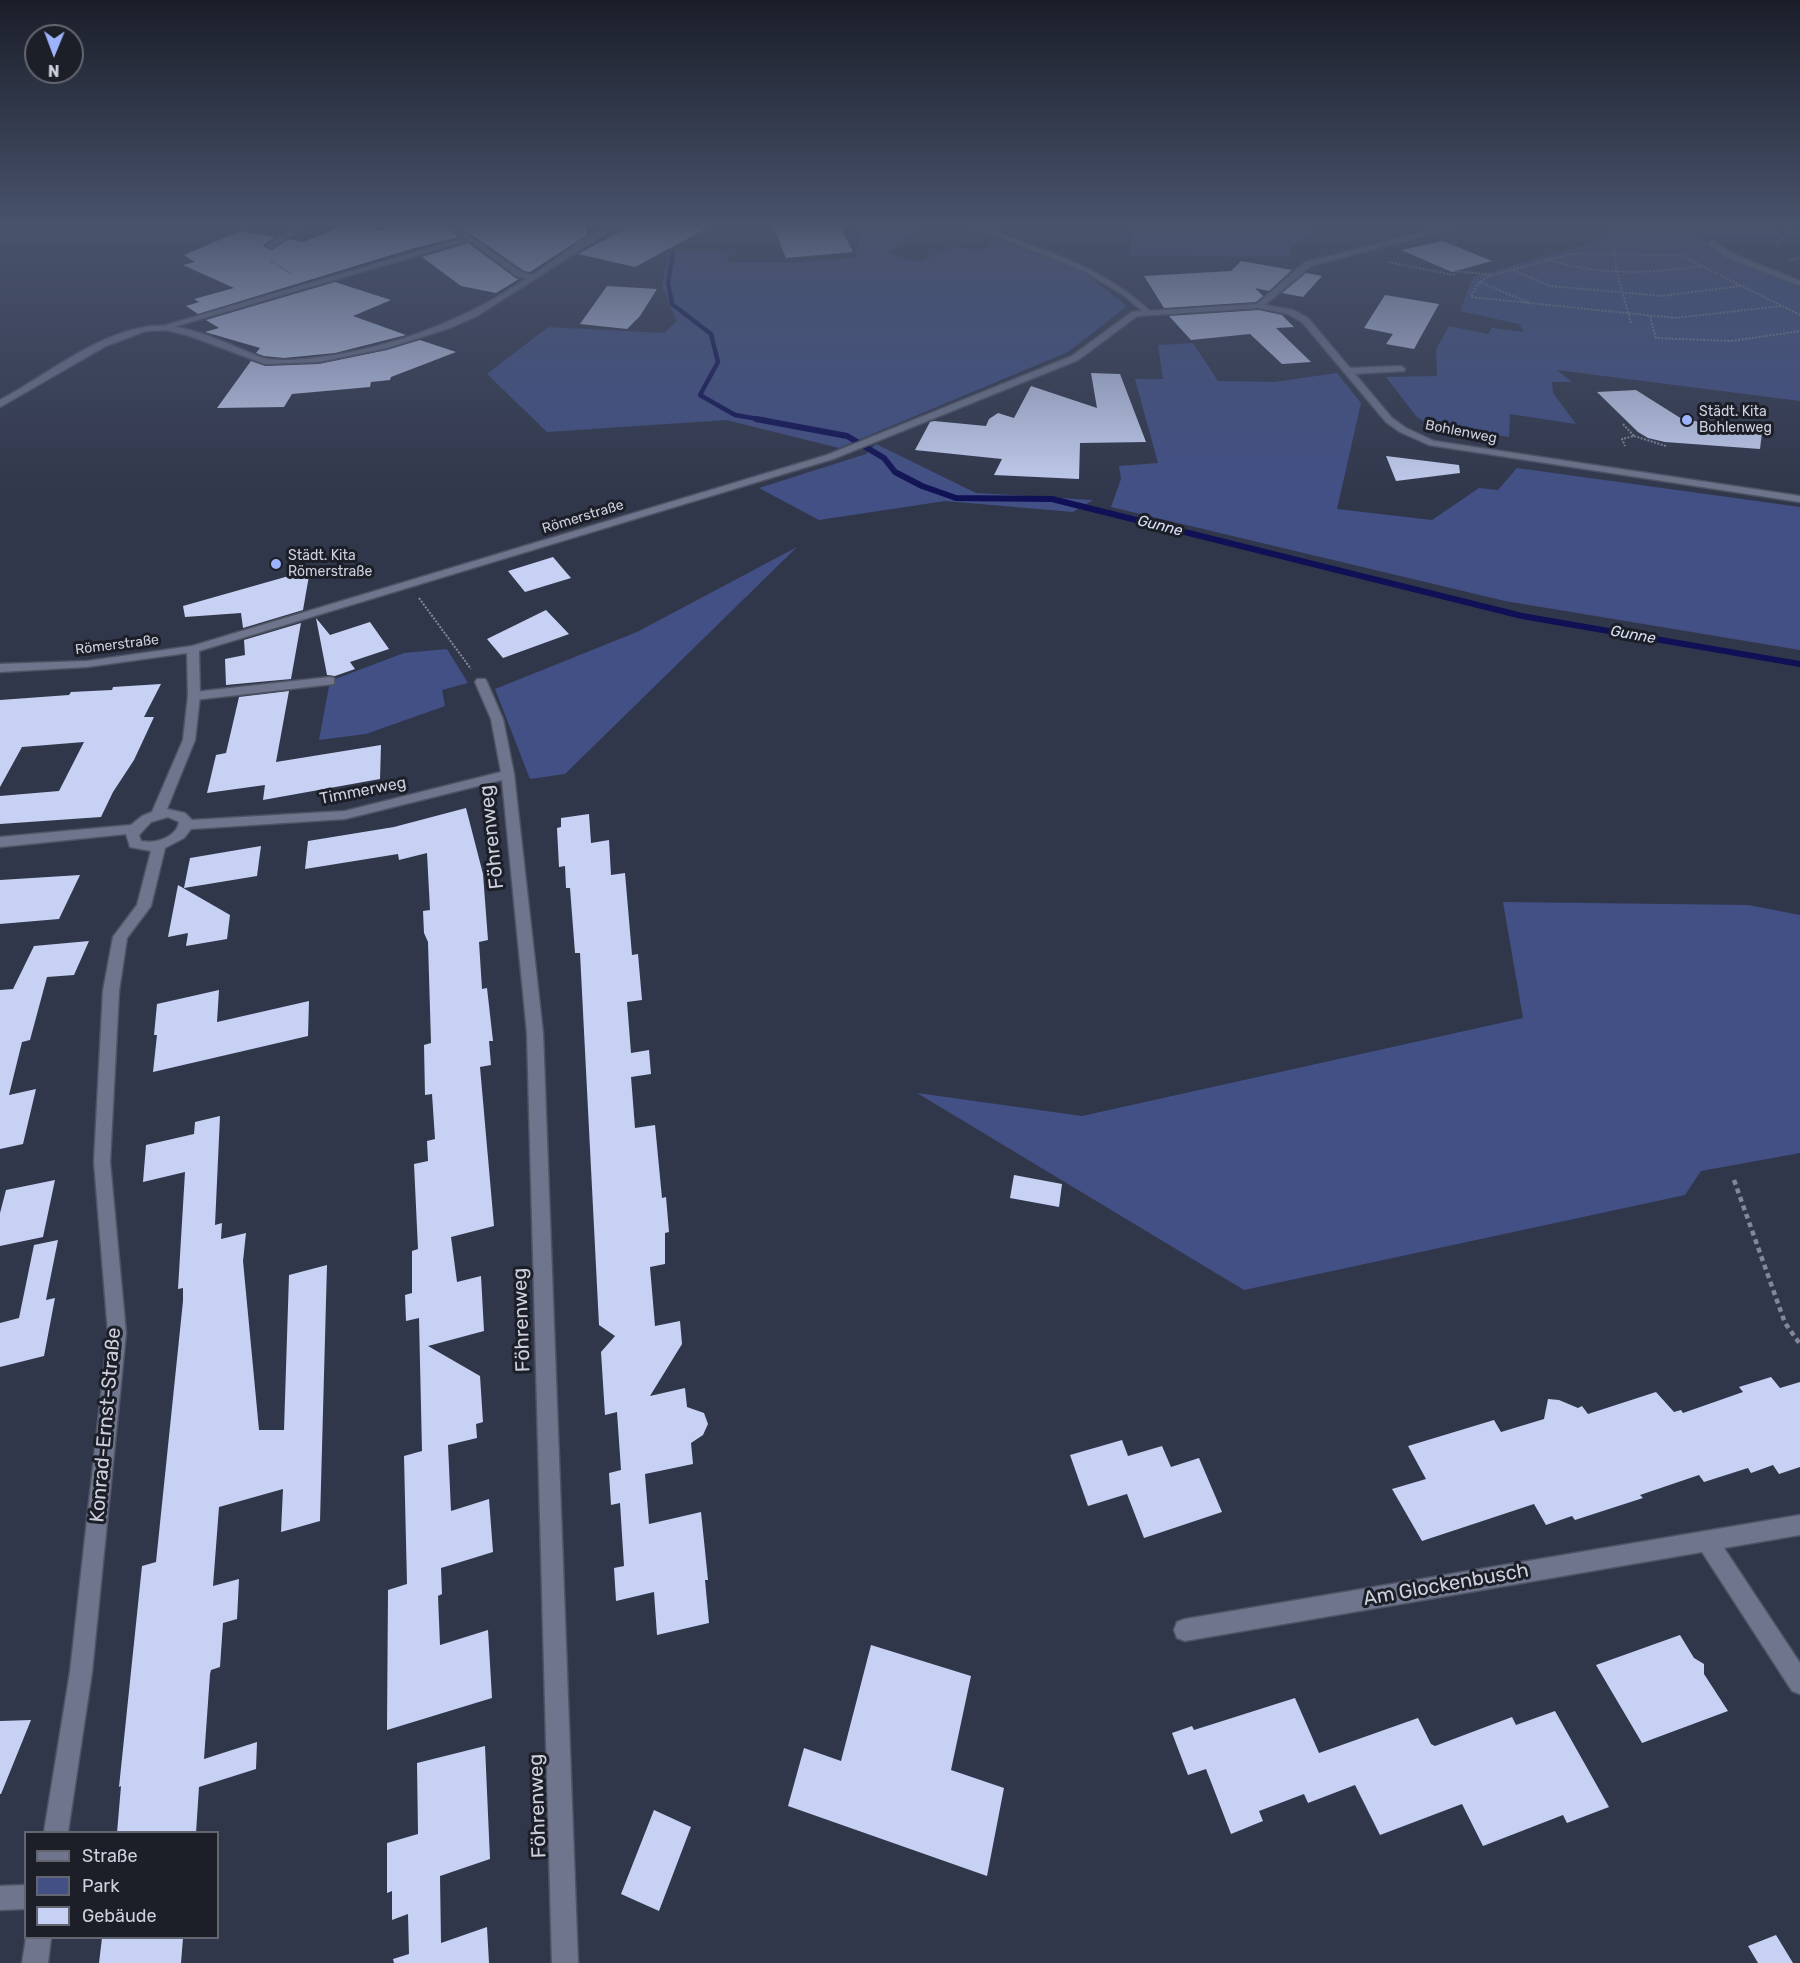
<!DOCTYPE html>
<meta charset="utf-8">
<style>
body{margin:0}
#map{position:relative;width:1800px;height:1963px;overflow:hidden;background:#31374b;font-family:Rubik,sans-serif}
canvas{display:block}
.legend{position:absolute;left:24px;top:1831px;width:195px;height:108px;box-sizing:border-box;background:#1c1f28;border:2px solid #636671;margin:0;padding:8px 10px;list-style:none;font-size:18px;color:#cdd1de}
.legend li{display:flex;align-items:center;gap:12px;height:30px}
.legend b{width:30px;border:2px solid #636671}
.north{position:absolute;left:24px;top:24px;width:60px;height:60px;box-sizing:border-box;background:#1c1f28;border:2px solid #636671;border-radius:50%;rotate:181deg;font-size:16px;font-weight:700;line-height:24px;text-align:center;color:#cdd1de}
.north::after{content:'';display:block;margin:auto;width:21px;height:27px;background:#9eb3fd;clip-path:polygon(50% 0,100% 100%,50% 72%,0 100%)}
</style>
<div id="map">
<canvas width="1800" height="1963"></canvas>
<ul class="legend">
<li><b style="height:8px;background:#6e758c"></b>Straße</li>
<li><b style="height:16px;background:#425086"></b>Park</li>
<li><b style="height:16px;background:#c7d1f3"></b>Gebäude</li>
</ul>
<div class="north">N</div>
</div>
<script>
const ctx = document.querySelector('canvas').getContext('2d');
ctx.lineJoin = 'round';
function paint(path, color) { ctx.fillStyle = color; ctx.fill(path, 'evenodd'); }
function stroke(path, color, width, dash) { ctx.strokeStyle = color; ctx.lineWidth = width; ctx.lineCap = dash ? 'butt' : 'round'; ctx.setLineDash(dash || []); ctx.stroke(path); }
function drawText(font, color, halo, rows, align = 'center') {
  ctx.font = font + ' Rubik,sans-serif'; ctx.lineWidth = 6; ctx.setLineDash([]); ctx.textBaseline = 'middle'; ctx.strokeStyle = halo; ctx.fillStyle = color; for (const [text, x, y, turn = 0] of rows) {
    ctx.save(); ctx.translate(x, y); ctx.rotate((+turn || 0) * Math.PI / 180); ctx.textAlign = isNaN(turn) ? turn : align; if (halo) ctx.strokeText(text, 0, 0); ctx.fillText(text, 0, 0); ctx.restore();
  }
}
paint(new Path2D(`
 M855 226H925L886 253 918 262 953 247 984 250 997 240 1081 270 1127 306 1068 352 839 448 726 420 547 432 487 374 548 327 664 333 677 321 662 286 669 253 681 250 730 253 726 262 792 263 856 258 859 233Z
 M1130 226H1313L1309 233 1289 249 1292 257 1131 255Z
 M1611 226H1686L1727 259 1800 288V401L1557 370 1572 382H1552L1553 393 1576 424 1510 414 1509 437 1429 424 1417 417 1386 377 1437 376 1436 349 1449 326 1488 334 1492 328 1524 332 1519 324 1460 311 1473 277 1598 241Z
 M1696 226H1770L1786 236 1709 235Z
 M1193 343 1218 381 1274 382 1337 373 1361 403 1337 509 1432 520 1479 488 1498 490 1517 468 1800 507V650L1505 601 1111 507 1121 479 1119 466 1158 463 1135 379H1163L1158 345Z
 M876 444 976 493 1093 500 1073 512 945 501 819 520 759 488 866 454Z
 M797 547 565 774 530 779 495 689 637 632Z
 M447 649 468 683 442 690 445 706 366 734 319 740 330 681 404 653Z
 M1503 902 1748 905 1800 915V1153L1701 1171 1685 1195 1244 1290 917 1093 1082 1116 1523 1018Z`), '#425086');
stroke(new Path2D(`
 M673 253 668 283 672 304 711 334 718 362 700 395 735 415 764 420`), '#0f1055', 4.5);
stroke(new Path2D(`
 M756 419 847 436 884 458 895 472 922 486 956 498 1052 499 1522 616 1800 664`), '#0f1055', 6);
paint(new Path2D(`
 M344 226H364L386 232 381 226H446L459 237 411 249 198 314 186 306 199 302 194 299 234 288 183 265 195 262 184 255 240 231 275 237 263 245 271 250 289 239 303 242Z
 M459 226H586L587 235 530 272 524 271Z
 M631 226H711L635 267 578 254Z
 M773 226H840L853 252 786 258Z
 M1443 241 1492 261 1452 272 1401 250Z
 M468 243 517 279H519L496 293 461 286 422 257Z
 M1241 261 1292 270 1269 291 1255 288 1263 296 1256 302 1164 308 1144 276 1231 271Z
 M1306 273 1322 276 1303 297 1282 293Z
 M335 282 391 300 353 316 406 335 335 353 284 358 264 356 256 353 260 348 205 332 219 328 206 320Z
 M607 286 657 289 640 316 627 329 580 324Z
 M1385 295 1439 304 1414 349 1386 344 1393 334 1364 328Z
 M1259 310 1282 315 1294 327 1276 328 1311 362 1282 364 1250 334 1191 340 1169 316Z
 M420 340 456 352 391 377 390 380 371 382 370 387 292 394 284 407 217 408 251 361 265 366 319 364 387 350Z
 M1091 373 1120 374 1146 442 1080 443 1079 479 994 475 1002 459 915 450 930 422 934 421 986 426 989 419 998 413 1014 418 1031 386 1097 408Z
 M1636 390 1682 419 1762 432 1760 449 1665 442 1648 438 1638 432 1597 392Z
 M1386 456 1459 465 1460 473 1396 481Z
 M553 557 571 578 525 592 508 571Z
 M310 570 303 610 243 628 241 613 185 617 183 606Z
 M546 610 569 634 503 658 487 639Z
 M316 618 330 635 370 622 389 649 350 662 355 669 335 676 327 675Z
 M301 623 291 679 226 685 225 659 245 655 244 640Z
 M161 684 144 717H154L134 760 113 792 101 817 0 824V796L59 791 84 742 22 747 0 787V700L69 695 71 692 112 690 113 687Z
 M289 691 276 762 381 745 380 779 263 800 265 785 207 793 216 755 226 753 239 697Z
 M466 808 483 874 488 940 479 942 482 989 487 988 493 1041H489L491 1065 480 1067 494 1226 451 1237 457 1282 481 1276 484 1331 428 1346 480 1376 483 1422 476 1424 477 1438 448 1445 451 1511 489 1499 493 1552 441 1568 442 1594 438 1596 440 1645 488 1630 492 1698 387 1730 388 1590 407 1584 404 1456 422 1451 419 1318 406 1321 405 1295 412 1293V1251L418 1249 414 1164 428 1161 427 1141 435 1139 432 1094 425 1095 424 1045 431 1043 428 942 424 933 423 911 430 910 427 853 399 860 398 854 305 869 308 841 394 827Z
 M589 814 591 843 609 840 611 875 625 873 632 955 638 954 642 1000 627 1002 631 1053 649 1050 651 1074 631 1077 635 1128 655 1125 662 1198 666 1197 669 1232 665 1233V1264L650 1267 655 1326 680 1321 682 1344 650 1396 685 1388 687 1407 704 1413 708 1424 703 1435 691 1443 693 1464 645 1474 649 1524 701 1512 708 1580H705L709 1623 657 1635 654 1592 616 1601 614 1568 624 1566 620 1503 611 1505 609 1473 621 1470 617 1412 605 1415 601 1352 615 1336 599 1325 580 953H575L570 888H566L565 866 559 867 557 828 561 827V818Z
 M261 846 257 876 184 888 190 858Z
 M80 875 59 919 0 924V880Z
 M178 885 230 915 227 939 186 946 188 933 168 937Z
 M89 941 74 975 47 977 30 1040 22 1042 9 1095 36 1089 23 1144 0 1149V1096H3H0V990L13 989 34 946Z
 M219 990 217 1022 309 1001 308 1036 153 1072 157 1035H154L157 1004Z
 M220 1116 215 1225 222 1223 221 1239 246 1233 243 1261 259 1430H284L289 1275 327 1265 320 1521 281 1532 283 1489 219 1507 213 1586 239 1579 237 1619 223 1623 220 1667 211 1670 210 1674 204 1759 257 1742 256 1769 199 1787 196 1833H117L121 1786 119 1787 142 1566 156 1562 183 1301V1288L178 1289 185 1172 143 1182 146 1145 194 1134 195 1122Z
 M1014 1175 1062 1184 1059 1207 1010 1198Z
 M55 1180 43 1237 0 1246V1213L6 1190Z
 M58 1240 46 1300 55 1298 44 1356 0 1367V1323L19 1318 34 1245Z
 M1771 1377 1780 1388 1800 1382V1467L1779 1474 1773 1465 1751 1473 1748 1468 1704 1482 1699 1475 1640 1495 1643 1498 1575 1520 1572 1516 1546 1525 1534 1504 1422 1541 1392 1489 1426 1479 1408 1446 1494 1420 1501 1432 1544 1419 1548 1399 1559 1400 1578 1408 1582 1406 1588 1414 1656 1392 1674 1412 1681 1410 1683 1413 1743 1392 1739 1387Z
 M1122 1440 1128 1456 1162 1446 1171 1467 1199 1458 1222 1512 1144 1538 1127 1494 1088 1506 1070 1455Z
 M1680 1635 1694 1658 1704 1664V1674L1728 1711 1642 1743 1596 1665Z
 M871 1645 971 1676 951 1770 1004 1788 987 1876 788 1806 804 1748 841 1761Z
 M1295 1698 1319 1753 1418 1718 1431 1744 1435 1746 1512 1717 1516 1725 1555 1711 1609 1807 1567 1823 1563 1815 1483 1846 1462 1804 1380 1835 1355 1785 1308 1803 1304 1794 1259 1811 1263 1821 1231 1834 1206 1769 1188 1775 1172 1733 1192 1726 1194 1730Z
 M31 1720 1 1794H0V1721Z
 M485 1746 490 1859 440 1876 441 1943 487 1927 489 1963H394L393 1959 409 1954 408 1914 392 1920V1891L387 1893V1843L418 1834 417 1763Z
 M654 1810 691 1827 659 1911 621 1894Z
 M1776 1935 1793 1963H1758L1748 1946Z
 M102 1938H183L181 1963H99Z`), '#c7d1f3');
const lane = new Path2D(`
 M467 237 474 239 163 330 156 328Z
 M1401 366 1405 369 1404 371 1350 374 1346 371 1350 368Z
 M330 677 334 678V684L194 700 188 696 194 692Z`);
const street = new Path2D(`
 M297 226H305L272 248 265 246Z
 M448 226H455L523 273 533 275C552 262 597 225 618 226L477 316 450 328 387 348 319 362 265 364 187 335 165 330 146 331 106 346 0 407V400C46 376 92 336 145 327 178 321 212 337 241 349 249 352 258 357 267 359 289 362 313 358 335 355 404 343 469 318 527 278L518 277Z
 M971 226H980C1040 250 1101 265 1150 311L1257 304 1305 262 1450 226H1460L1311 266 1265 305 1293 310 1308 318 1392 418 1406 428 1434 441 1800 496V502L1429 445 1400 432 1386 422 1302 322 1288 314 1259 308 1137 316 1078 360 833 459 199 651 200 696 195 740 167 809 185 813 192 820 345 811 501 772 491 719 475 682 477 679H485L487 682 503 719 514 774 543 1033 578 1963H552L527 1033 502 780 345 819 191 829 184 838 165 848 151 906 127 938 119 991 110 1162 126 1333 92 1672 68 1832H44L70 1672 108 1333 94 1162 103 991 113 937 137 905 151 851 130 847 126 834 0 847V837L131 825 142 816 152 812 183 740 188 696 187 653 87 667 0 672V664L87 661 192 646 827 455 1072 356 1132 312 1142 311 1125 296 1084 271ZM168 817 179 822C176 838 155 844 141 841L139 835 151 822Z
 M1712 240 1731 253 1800 281V286L1725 257 1709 244Z
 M1800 1515V1535L1724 1548 1800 1663V1694L1792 1691 1702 1552 1185 1641 1177 1638 1174 1630 1177 1622 1185 1619Z
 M26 1885V1909L0 1910V1886Z
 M26 1938H51L48 1963H22Z`);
stroke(lane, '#4f5464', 3);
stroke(street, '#4f5464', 3);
stroke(new Path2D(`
 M1783 226 1800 235
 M1778 246 1777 242 1794 231
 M1549 260C1601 276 1651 273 1704 266
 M1789 260 1800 258
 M271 261 290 273
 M1388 262 1454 275 1455 271 1492 275
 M1513 270 1550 286 1662 296 1741 286
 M1480 282 1529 303 1675 318 1781 306
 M1529 303 1471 297 1479 282 1493 275 1572 254 1680 255 1800 315
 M1650 316 1656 338 1731 341 1800 331
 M1631 323 1617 273 1614 248 1653 229 1691 226
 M1623 424 1634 436 1622 439 1625 446
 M1634 436 1666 446
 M419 598 471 669`), '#838898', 2, [2, 1.5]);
stroke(new Path2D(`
 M1734 1180 1785 1323 1800 1344`), '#838898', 4.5, [5, 4]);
paint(lane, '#6e758c');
paint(street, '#6e758c');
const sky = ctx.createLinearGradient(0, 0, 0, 501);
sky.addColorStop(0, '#1b1e29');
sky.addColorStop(0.45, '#48536c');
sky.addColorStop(1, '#48536c00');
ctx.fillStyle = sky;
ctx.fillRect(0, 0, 1800, 501);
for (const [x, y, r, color] of [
 [1687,420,6,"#9eb3fd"],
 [276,564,6,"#9eb3fd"]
]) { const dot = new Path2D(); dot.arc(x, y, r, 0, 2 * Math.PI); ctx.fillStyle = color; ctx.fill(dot); stroke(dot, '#1c1f28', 2); }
drawText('14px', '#cdd1de', '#1c1f28', [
 ["Städt. Kita",1699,412],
 ["Bohlenweg",1699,428],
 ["Städt. Kita",288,556],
 ["Römerstraße",288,572]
], 'left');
drawText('14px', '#cdd1de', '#1c1f28', [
 ["Bohlenweg",1461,432,11],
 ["Römerstraße",583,517,-17],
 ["Römerstraße",117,645,-7]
]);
drawText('italic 15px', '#d9e0f6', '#1c1f28', [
 ["Gunne",1160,526,14],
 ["Gunne",1633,635,10]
]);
drawText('16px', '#cdd1de', '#1c1f28', [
 ["Timmerweg",363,791,-11]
]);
drawText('20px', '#cdd1de', '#1c1f28', [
 ["Föhrenweg",492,837,-96],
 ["Föhrenweg",522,1320,-92],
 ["Konrad-Ernst-Straße",106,1425,-85],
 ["Am Glockenbusch",1446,1585,-10],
 ["Föhrenweg",538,1806,-92]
]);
</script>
